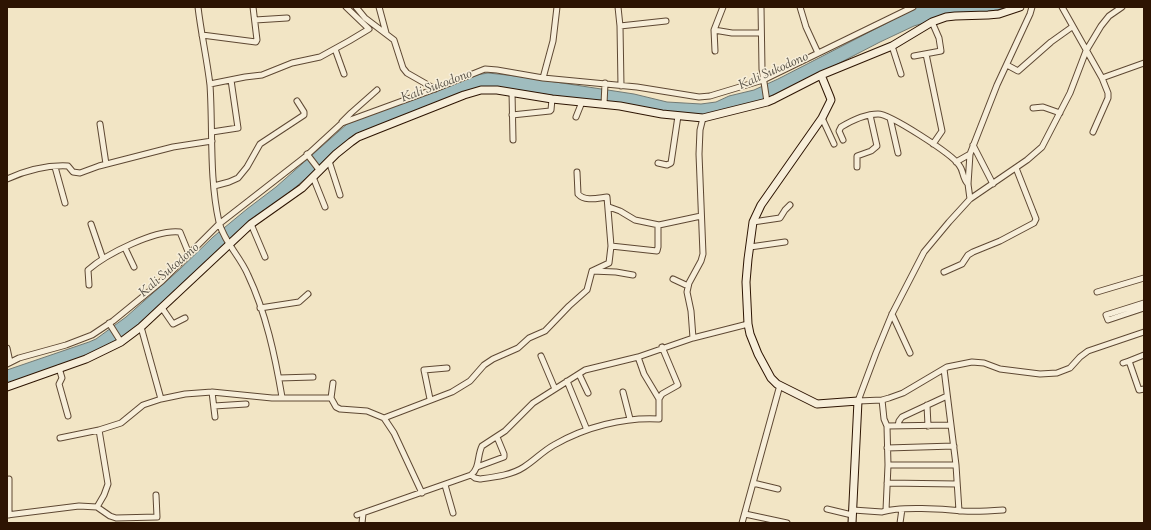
<!DOCTYPE html>
<style>
body{margin:0}
#map{position:relative;width:1151px;height:530px;overflow:hidden;background:#f2e5c5;font-family:"Sorts Mill Goudy",serif}
canvas{display:block}
.frame{position:absolute;inset:0;border:8px solid #2d1402;pointer-events:none}
</style>
<div id="map">
<canvas width="1151" height="530"></canvas>
<div class="frame"></div>
</div>
<script>
const ctx = document.querySelector('canvas').getContext('2d');
ctx.lineJoin = 'round';
function paint(path, color) { ctx.fillStyle = color; ctx.fill(path, 'evenodd'); }
function stroke(path, color, width, dash) { ctx.strokeStyle = color; ctx.lineWidth = width; ctx.lineCap = dash ? 'butt' : 'round'; ctx.setLineDash(dash || []); ctx.stroke(path); }
function drawText(font, color, halo, rows, align = 'center') {
  ctx.font = font + ' "Sorts Mill Goudy",serif'; ctx.lineWidth = 3; ctx.setLineDash([]); ctx.textBaseline = 'middle'; ctx.strokeStyle = halo; ctx.fillStyle = color; for (const [text, x, y, turn = 0] of rows) {
    ctx.save(); ctx.translate(x, y); ctx.rotate((+turn || 0) * Math.PI / 180); ctx.textAlign = isNaN(turn) ? turn : align; if (halo) ctx.strokeText(text, 0, 0); ctx.fillText(text, 0, 0); ctx.restore();
  }
}
const water = new Path2D(`
 M915 7H1006L997 10 978 13 951 15 914 26 880 42 772 98 701 117 517 90 483 88 356 137 332 156 277 203 130 334 106 349 7 386V370L89 342 96 339 126 317 179 270 213 237 247 209 276 187 347 124 476 75 488 73 516 76 634 94 667 102 701 104 716 102 729 96 754 90 778 79 885 24Z`);
paint(water, '#9fbcbe');
stroke(water, '#717973', 1);
const street = new Path2D(`
 M198 7C201 33 207 59 210 85 213 130 209 177 219 222 224 242 240 256 248 275 266 313 275 356 282 397
 M356 7 365 18 394 40 403 68 407 73 435 89
 M379 7 386 33
 M618 7 620 26 666 21
 M761 7 762 69 767 102
 M800 7 806 27 818 53
 M1062 7 1102 78 1108 93V98L1093 132
 M1122 7 1109 16 1101 26 1086 51 1070 93 1042 147 1027 160 970 199 949 222 924 252 892 314 876 353 858 401 882 400 889 398 903 393 947 367 972 362 984 363 1000 369 1040 374 1057 373 1070 368 1080 357 1088 351 1144 332
 M255 20 287 18
 M620 26 621 86
 M714 30 732 33H761
 M202 35 256 42 257 40 253 7
 M892 46 901 74
 M335 49 344 74
 M715 51 714 30 723 7
 M926 54 942 131 933 144
 M914 56 941 51 939 38 932 22
 M1007 65 1018 71 1051 42 1072 27
 M543 78 553 41 557 7
 M1102 78 1144 63
 M210 84 245 77 262 75 292 63 320 57 349 41 369 29 346 7
 M512 92 513 140
 M604 104 605 83
 M1033 108 1043 107 1060 113
 M512 115 550 111 551 110 552 99
 M576 117 582 102
 M822 118 834 144
 M890 118 898 153
 M342 122 351 113 377 90
 M100 124 106 164
 M212 132 238 128 231 80
 M843 140 839 131 841 127C851 121 866 114 878 114 890 114 952 154 959 165 964 171 962 178 968 184
 M973 145 993 184
 M307 154 320 171
 M329 161 340 195
 M956 162 970 154
 M658 163 667 165 671 163 678 116
 M55 167 65 203
 M857 167V156L871 151 877 146 870 115
 M313 177 325 207
 M7 179C25 171 48 165 68 166L73 172 80 173 99 166 173 147 212 141
 M214 186 229 182 238 178 247 167 260 144 304 115V112L297 101
 M970 199 968 184 970 154 997 85 1030 14 1032 7
 M609 207 620 211 635 220 659 225 701 216
 M753 222 780 218 785 210 790 205
 M91 224 103 259
 M251 224 265 257
 M611 246 657 251 658 247V225
 M750 247 785 242
 M125 248 134 267
 M592 271 616 272 633 275
 M944 272 962 264 968 255 973 252 1000 241 1034 223 1036 219 1016 168
 M673 279 688 286
 M89 285 88 270C106 254 156 229 180 232L189 254
 M1097 292 1144 278
 M1144 303 1106 315 1108 320 1144 308
 M162 308 173 324 185 318
 M260 308 299 302 308 294
 M892 314 910 353
 M109 323 121 342
 M141 327 161 399
 M693 338 691 311 687 292 689 283 701 261 703 254 699 154 700 130 703 118
 M7 348 10 362
 M1144 355 1129 361 1139 390 1144 389
 M541 356 555 389
 M1123 363 1129 361
 M7 364 19 358 66 345 92 335 113 321 162 281 219 224 305 157 342 123 435 89 485 69 497 70 543 78 637 87 699 97 710 96 763 80 913 7
 M59 368 62 378 59 384 68 416
 M944 369 956 465 959 511
 M579 374 588 393
 M279 378 313 377
 M567 381 587 430
 M212 392 215 417
 M623 392 630 419
 M331 398 336 407 340 409 367 411 384 418 394 433 422 493
 M430 399 424 370 447 368
 M659 399 662 394 678 385 662 347
 M882 400 884 419 887 426 888 465 886 510
 M927 405 928 426
 M214 406 246 404
 M384 418 452 392 470 381 484 365 493 359 518 348 529 338 545 331 569 306 587 290 592 271 609 263 611 246 607 197C598 198 585 202 578 194L577 172
 M887 426 951 425
 M898 426 899 421 902 417 947 396
 M60 438 99 430
 M887 448 954 446
 M888 465H956
 M477 467 504 457V454L497 437
 M471 475 475 478 480 479C495 477 512 475 524 467 535 460 543 451 554 445 585 427 624 417 659 419V399L644 374 638 357
 M753 483 778 489
 M887 483 957 484
 M445 485 453 513
 M97 507 110 516 116 518 157 517 156 495
 M827 509 852 515
 M853 510 882 512C899 506 944 509 963 511 976 512 990 511 1003 510
 M745 514 787 523
 M7 515 79 506 97 507 104 495 108 484 99 430 121 423 143 405 161 399 185 394 212 392 272 398H331L333 383
 M9 515V479
 M357 515 471 475C480 468 477 456 482 446L505 431 533 403 585 370 638 357 693 338 748 324
 M362 523 363 514
 M742 523 780 385
 M900 523 902 509`);
const secondary = new Path2D(`
 M821 75 830 97 831 100 822 118 761 205 753 222 748 259 746 282 748 324 750 334 758 354 771 378 777 384 817 404 858 401 852 523
 M7 387 86 359 121 342 141 327 251 224 302 188 336 154 351 142 358 137 378 129 464 95 481 90H497L552 99 620 106 662 114 703 118 767 102 774 99 821 75 892 46 932 22 946 17 955 16 988 15 999 14 1020 7`);
stroke(street, '#5e4833', 7);
stroke(secondary, '#2d1402', 9);
stroke(street, '#f7eed9', 5);
stroke(secondary, '#f7eed9', 7);
drawText('italic 13px', '#554f44', '#f7eed9', [
 ["Kali Sukodono",774,72,-24],
 ["Kali Sukodono",437,87,-20],
 ["Kali Sukodono",170,271,-41]
]);
</script>
